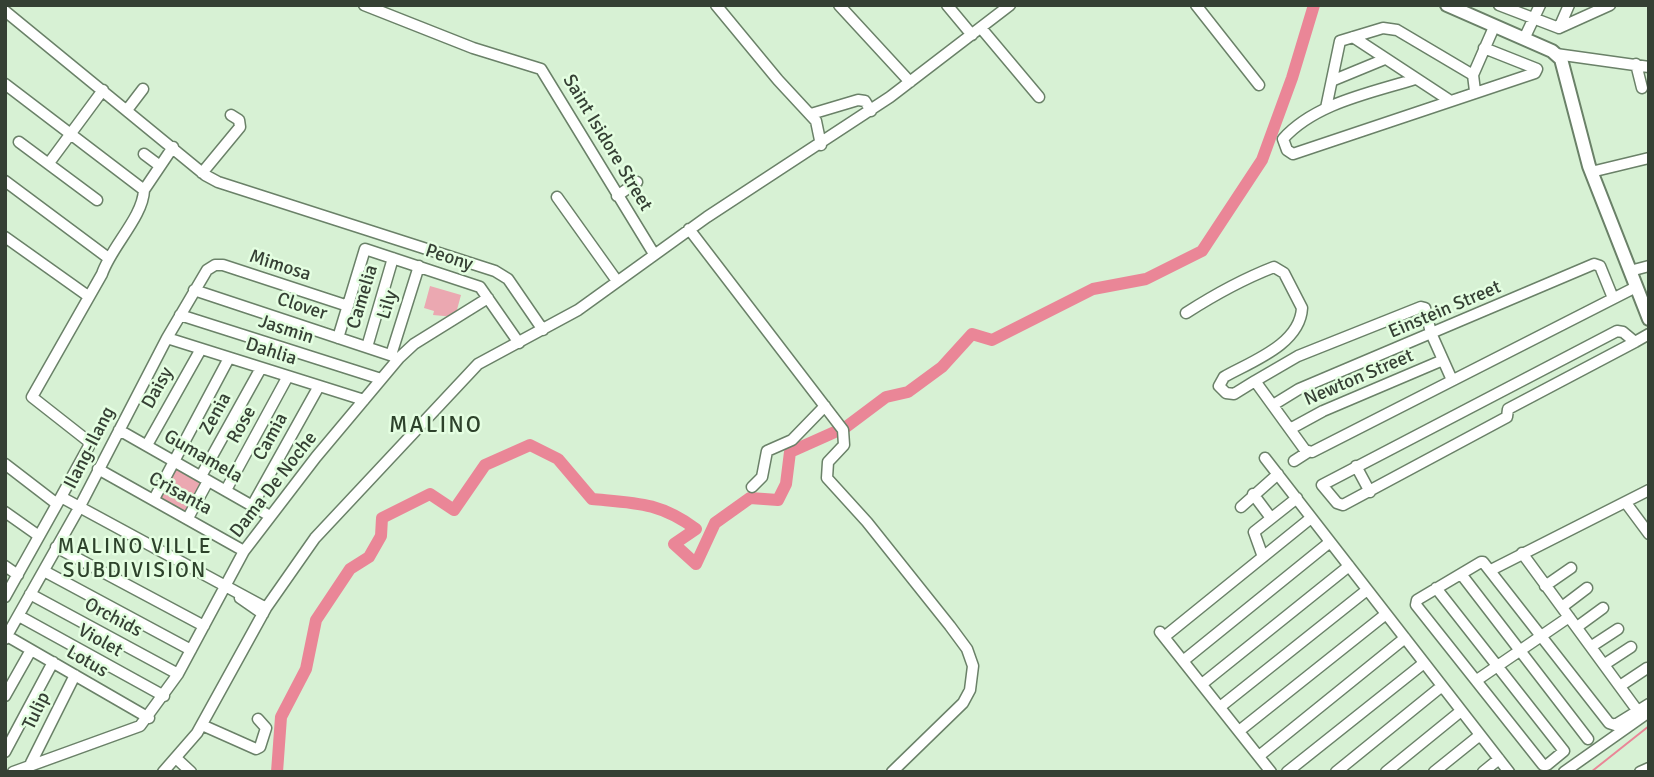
<!DOCTYPE html>
<style>
body{margin:0}
#map{position:relative;width:1654px;height:777px;overflow:hidden;background:#d7f1d4;font-family:Signika,sans-serif}
canvas{display:block}
.frame{position:absolute;inset:0;border:7px solid #354034;pointer-events:none}
</style>
<div id="map">
<canvas width="1654" height="777"></canvas>
<div class="frame"></div>
</div>
<script>
const ctx = document.querySelector('canvas').getContext('2d');
ctx.lineJoin = 'round';
function paint(path, color) { ctx.fillStyle = color; ctx.fill(path, 'evenodd'); }
function stroke(path, color, width, dash) { ctx.strokeStyle = color; ctx.lineWidth = width; ctx.lineCap = dash ? 'butt' : 'round'; ctx.setLineDash(dash || []); ctx.stroke(path); }
function drawText(font, color, halo, rows, align = 'center') {
  ctx.font = font + ' Signika,sans-serif'; ctx.lineWidth = 5; ctx.setLineDash([]); ctx.textBaseline = 'middle'; ctx.strokeStyle = halo; ctx.fillStyle = color; for (const [text, x, y, turn = 0] of rows) {
    ctx.save(); ctx.translate(x, y); ctx.rotate((+turn || 0) * Math.PI / 180); ctx.textAlign = isNaN(turn) ? turn : align; if (halo) ctx.strokeText(text, 0, 0); ctx.fillText(text, 0, 0); ctx.restore();
  }
}
paint(new Path2D(`
 M430 286 461 295 455 317 433 315 434 311 424 308Z
 M173 467 204 483 184 516 156 500Z`), '#eba8b1');
stroke(new Path2D(`
 M1591 772 1649 726`), '#ea8697', 2);
stroke(new Path2D(`
 M277 772 281 717 306 669 316 620 350 569 369 557 381 536 382 518 430 494 454 510 485 465 530 445 558 459 592 499C636 503 659 502 696 529L674 544 696 564 715 523 750 498 778 500 786 484 790 452 846 427 886 397 908 392 942 367 972 334 992 340 1093 289 1146 279 1202 251 1262 160 1292 78 1314 5`), '#ea8697', 12);
const minor = new Path2D(`
 M364 5 473 48 541 69 654 254
 M716 5 778 80 816 121 821 145
 M839 5 910 82
 M947 5 972 35
 M1196 5 1259 85
 M1499 5 1559 28 1610 5
 M5 11 205 175 218 182 495 271 508 279 543 330
 M981 28 1039 97
 M1559 28 1569 5
 M1353 37 1449 100
 M1524 39 1540 5
 M1556 54 1649 67
 M1636 64 1642 88
 M1473 75 1494 27
 M1415 79C1371 93 1315 103 1283 139L1287 150 1293 154 1535 73 1537 69 1484 48
 M1334 80 1385 59
 M5 84 144 190C143 217 111 247 102 274L32 397 88 441 89 446 61 497
 M1326 108 1340 41 1383 28 1397 30 1473 75 1475 91
 M127 110 143 89
 M811 114 858 100 865 101 871 111
 M19 142 97 200
 M144 154 160 166
 M49 163 103 90
 M1591 172 1649 158
 M202 173 240 127 239 120 231 115
 M5 181 107 257
 M144 190 173 147
 M617 196 637 182
 M557 197 617 281
 M689 229 843 430 844 445 828 462 827 478 867 522 950 626 967 649 973 666 970 690 963 703 892 772
 M5 237 88 296
 M1630 271 1649 266
 M194 290 399 358
 M1186 313C1214 295 1243 279 1274 267L1284 273 1302 308C1300 345 1250 362 1224 377L1219 386 1226 393 1234 394 1255 381
 M180 315 381 379
 M167 338 364 400
 M338 338 365 249 480 287 519 343
 M1635 342 1623 332 1617 331 1322 485 1337 503 1343 505 1507 417 1508 409 1635 342 1649 334
 M367 347 393 258
 M391 355 419 266
 M1452 380 1431 333 1425 308 1421 307 1298 356 1255 381 1305 450 1312 452 1636 287
 M1273 405 1299 389 1594 264 1600 266 1613 298
 M1290 429 1323 411 1443 360
 M119 430 270 516
 M147 445 201 349
 M1265 458 1509 772
 M1294 461 1308 452
 M5 464 57 504
 M1356 466 1370 492
 M98 469 244 551
 M201 476 261 368
 M752 487 762 477 767 451 792 440 825 406
 M226 490 288 376
 M1253 494 1271 518
 M154 499 229 358
 M1626 503 1649 534
 M252 506 319 386
 M1241 507 1278 474
 M5 512 39 536
 M188 518 208 481
 M56 547 204 626
 M1522 553 1637 710
 M1263 557 1254 532 1297 498
 M5 566 18 575
 M1491 570 1649 490
 M44 571 191 650
 M1461 574 1588 739
 M1545 586 1571 568
 M1436 588 1564 751 1547 765H1543L1416 605 1417 600 1481 562H1483L1609 723 1615 725 1649 704
 M30 594 178 674
 M5 597 61 497 266 608
 M240 598 263 614
 M1562 607 1587 588
 M19 616 164 696
 M1577 627 1603 608
 M1160 632 1271 772
 M7 636 149 718
 M1164 637 1311 518
 M5 639 79 508 167 338 207 270 215 265H223L348 306
 M1592 646 1618 629
 M1183 661 1330 542
 M1605 664 1631 647
 M1477 680 1569 617
 M1202 684 1349 566
 M1620 686 1647 668
 M5 696 31 650
 M1220 707 1367 590
 M202 725 256 749 260 747 266 728 258 719
 M1239 731 1386 614
 M5 752 53 662
 M1259 756 1405 638
 M177 759 191 772
 M31 763 75 675
 M13 772 140 726 178 674 244 551 316 457 399 358 414 344 488 298
 M163 772 197 733 266 608 315 538 478 364 578 310 707 217 890 97 1010 5
 M1287 772 1424 663
 M1336 772 1442 686
 M1386 772 1461 711
 M1434 772 1480 735
 M1483 772 1499 759
 M1564 772 1649 712
 M1640 772 1649 768`);
const major = new Path2D(`
 M1447 5 1552 51 1561 59 1589 166 1649 319`);
stroke(minor, '#6a8168', 13);
stroke(major, '#6a8168', 16);
stroke(minor, '#fff', 10);
stroke(major, '#fff', 12);
drawText('19px', '#354034', '#e4fee1', [
 ["Saint Isidore Street",607,143,59],
 ["Peony",449,258,18],
 ["Mimosa",280,266,18],
 ["Camelia",363,297,-73],
 ["Lily",388,305,-73],
 ["Clover",302,307,18],
 ["Einstein Street",1445,310,-23],
 ["Jasmin",286,330,18],
 ["Dahlia",271,352,18],
 ["Newton Street",1359,378,-23],
 ["Daisy",158,388,-61],
 ["Zenia",216,414,-61],
 ["Rose",242,425,-61],
 ["Camia",271,437,-61],
 ["Ilang-Ilang",90,448,-63],
 ["Gumamela",203,457,30],
 ["Dama De Noche",274,485,-52],
 ["Crisanta",180,494,29],
 ["Orchids",113,618,28],
 ["Violet",100,641,29],
 ["Lotus",87,662,30],
 ["Tulip",37,711,-64]
]);
ctx.letterSpacing = '2px';
drawText('21px', '#2d422b', '#e4fee1', [
 ["MALINO VILLE",135,547],
 ["SUBDIVISION",135,571]
]);
ctx.letterSpacing = '0px';
ctx.letterSpacing = '2px';
drawText('23px', '#2d422b', '#e4fee1', [
 ["MALINO",436,426]
]);
ctx.letterSpacing = '0px';
</script>
